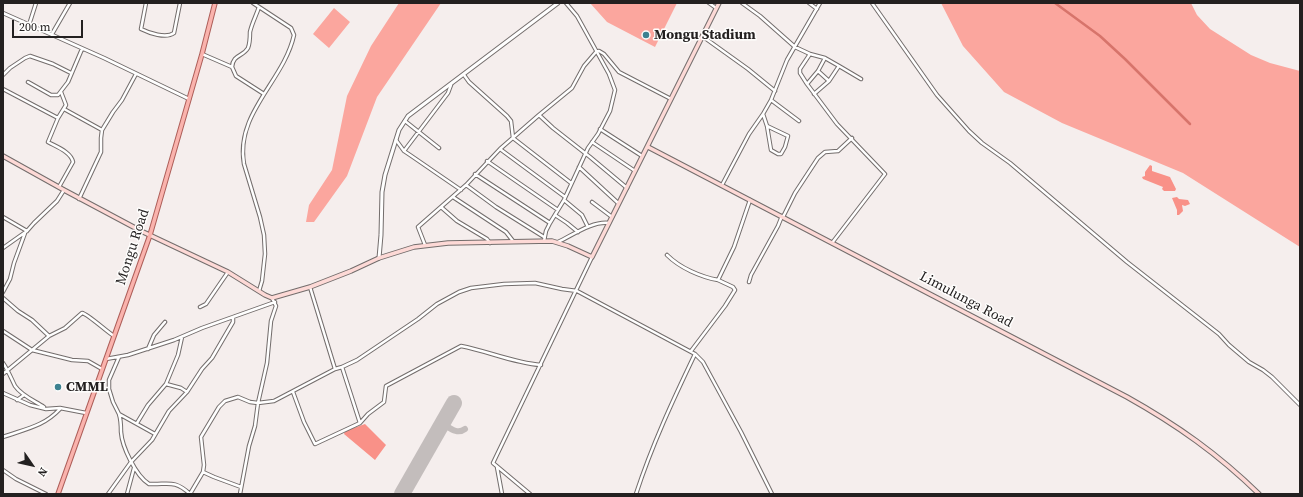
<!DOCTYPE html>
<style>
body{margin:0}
#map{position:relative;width:1303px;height:497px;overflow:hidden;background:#f5eeed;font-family:"Source Serif 4",serif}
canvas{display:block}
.frame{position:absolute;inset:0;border:4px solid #232020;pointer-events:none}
.north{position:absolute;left:12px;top:445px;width:40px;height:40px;-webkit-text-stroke:3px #fefdfc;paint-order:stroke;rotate:124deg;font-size:11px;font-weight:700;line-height:16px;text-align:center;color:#232020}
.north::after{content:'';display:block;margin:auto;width:14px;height:18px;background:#232020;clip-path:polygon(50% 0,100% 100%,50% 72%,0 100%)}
.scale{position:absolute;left:12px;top:20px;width:71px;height:18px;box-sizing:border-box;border:2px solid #232020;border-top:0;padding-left:5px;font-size:12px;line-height:14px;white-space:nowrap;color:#232020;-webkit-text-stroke:3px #fefdfc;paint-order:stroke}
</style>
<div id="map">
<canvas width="1303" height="497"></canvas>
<div class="frame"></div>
<div class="north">N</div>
<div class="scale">200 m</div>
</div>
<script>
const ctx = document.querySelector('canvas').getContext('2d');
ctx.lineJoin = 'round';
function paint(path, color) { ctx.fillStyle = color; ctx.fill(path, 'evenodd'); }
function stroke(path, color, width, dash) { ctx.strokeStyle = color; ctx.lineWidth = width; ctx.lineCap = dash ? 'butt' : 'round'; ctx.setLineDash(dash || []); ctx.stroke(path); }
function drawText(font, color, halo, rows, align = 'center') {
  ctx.font = font + ' "Source Serif 4",serif'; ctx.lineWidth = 3; ctx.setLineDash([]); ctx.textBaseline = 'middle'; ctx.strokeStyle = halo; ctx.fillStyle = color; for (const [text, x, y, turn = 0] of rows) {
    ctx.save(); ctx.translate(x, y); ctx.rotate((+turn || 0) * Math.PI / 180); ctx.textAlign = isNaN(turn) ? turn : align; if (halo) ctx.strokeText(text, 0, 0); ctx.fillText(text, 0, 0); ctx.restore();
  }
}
paint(new Path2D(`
 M399 3H441L377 97 347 176 314 222H306L309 205 332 170 347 96 371 46Z
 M590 3H677L655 47 607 22Z
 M941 3H1191L1197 15 1210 29 1251 55 1270 63 1300 71V247L1183 173 1062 123 1004 92 963 46Z
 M334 8 350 22 329 48 313 34Z`), '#fba69e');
paint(new Path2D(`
 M1150 165 1152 166V171L1170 177 1176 189 1175 191H1164L1162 189 1163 187 1143 179 1142 177 1145 176V172Z
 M1177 197 1179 199 1188 200 1190 204 1185 206 1182 205 1183 211 1179 215H1177V210L1172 198Z
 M365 424 386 445 375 460 344 434 345 431Z`), '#f99188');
stroke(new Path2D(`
 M1055 3 1100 36 1125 59 1190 124`), '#d7746b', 2.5);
stroke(new Path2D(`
 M443 424C450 428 457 435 465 429`), '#c3bdbc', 6);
stroke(new Path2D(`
 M402 494 454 403`), '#c3bdbc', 16);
const minor = new Path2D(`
 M146 3 141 29C149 33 166 39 174 33L180 3
 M253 3 291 28 294 35C284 81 235 113 244 164L260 217 264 235 265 254 262 281 259 291
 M709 3 716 8
 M742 3 760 16 795 47 810 54 825 58 818 71 807 84 800 73V69L810 54
 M809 3 817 9
 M872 3 937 95 969 131 982 143 1010 163 1127 262 1219 334 1229 345 1249 362 1263 370 1272 377 1300 405
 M3 13 104 58 189 99
 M29 25 36 3
 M52 34 70 3
 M702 36 748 69 775 91
 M202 54 232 67 236 76 264 94
 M825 58 839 66
 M232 67C233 54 243 57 248 48 250 43 250 37 250 32 252 23 256 16 259 7
 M818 71 829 81
 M3 75 10 68 25 58 30 56 53 64 71 73
 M464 75 469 82 507 116 511 121 513 138 571 183
 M28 82 51 95H58L68 82 82 49
 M807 84 837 124 885 174 832 243
 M3 89 58 118 66 105 61 92
 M814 94 829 81 839 66 861 79
 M771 100 799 121
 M64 109 102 130
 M539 115 553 128 590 157 627 188
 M58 118 48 142C57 147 71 152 73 162L59 187
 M405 121 439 148
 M767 126 788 136 785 147 781 154H778L771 150 767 126 763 114 771 100 787 60 820 3
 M600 129 642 156
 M396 140 404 151 410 155 461 190
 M592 142 635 171
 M500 149 565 197
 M404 151 448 93 451 85
 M487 161 558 210
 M579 167 618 203
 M475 174 550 223
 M466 185 496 207 544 237
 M722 185 749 134 763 114
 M453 197 506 232 513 241
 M79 199 101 152V138L102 130 113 112 122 100 136 74
 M564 200 582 215 588 227
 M592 202 612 217
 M441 207 457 221 487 239 490 243
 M555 215 567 223 578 232
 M3 217 27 231
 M783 217 795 193 818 158 825 152 838 151 852 138
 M544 241 546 231 550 223 564 200 588 148 598 134 610 111 615 90 609 74 582 25 577 16 566 3
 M558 242C573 235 592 221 609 223
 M425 245 418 227 466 185 500 149 539 115 572 88 584 66 596 52 599 51 604 54 619 72 671 99
 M3 248 27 231 34 223 57 201 64 190
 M667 255C680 268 701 277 718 280L734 247 750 200
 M749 282 751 275 778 226 782 216
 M3 292 10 279 14 263 25 233
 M3 298 18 311 32 320 49 336
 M200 307 206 304 228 272
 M3 331 32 350 72 360 88 361 102 369
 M148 349 154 335 165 322
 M691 351 725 306 735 290 733 287 718 280
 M119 357 109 380V389L113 402 119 414 155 434
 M106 359 128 355 174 340 202 328 275 302
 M3 363C8 370 11 378 15 386 22 396 35 401 44 407
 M342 367 357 360 418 319 437 304 459 292 471 288 504 284 535 283 562 289 577 291 695 354 703 362 741 432 772 494
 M3 374 49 336 65 328 82 313C88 314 107 332 114 336
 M166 384 181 388 187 392
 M293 392 304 422 315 444 360 423 342 367 335 369
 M3 393 30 405 46 409 60 408 86 413
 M17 400 24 395
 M119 414C121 420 121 426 121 432 122 447 136 476 149 484 168 485 174 479 190 494
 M137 423 148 405 166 384 178 355 182 337
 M360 423 368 414 384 402 386 386 461 346C488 351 513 363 541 365
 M3 437C25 429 43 427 60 409
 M497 467 502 494
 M3 470 16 479 46 494
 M241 487 214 477 203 472 204 465 201 437 219 407 225 401 238 397 250 402 258 403 274 401 335 369 310 287
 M108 494 131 462 152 440 169 411 187 392 202 369 212 358 233 322V317
 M127 494 134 468
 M190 494 203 472
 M240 494 249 446 255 426 258 403 267 363 271 321 276 306 272 298
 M530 494 493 463 592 257
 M636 494C652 445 673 400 695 354`);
const tertiary = new Path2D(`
 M379 258 381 235 382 192 385 175 399 130 408 116 558 3`);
const secondary = new Path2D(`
 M648 147 1127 397C1177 425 1218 454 1259 494
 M3 156 64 190 141 231 228 272 265 295 272 298 310 287 351 271 379 258 414 247 448 243 552 241 568 246 592 257 719 3`);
const primary = new Path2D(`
 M58 494 150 235 202 54 215 3`);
stroke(minor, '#736d6c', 4.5);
stroke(tertiary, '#736d6c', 5);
stroke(secondary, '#736d6c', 5.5);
stroke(primary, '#ad5e59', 5.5);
stroke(minor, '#fff', 2.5);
stroke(tertiary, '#fff', 3);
stroke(secondary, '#fdd9d6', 3.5);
stroke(primary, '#fab3ad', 3.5);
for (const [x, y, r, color] of [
 [646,35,4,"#3d8190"],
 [58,387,4,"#3d8190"]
]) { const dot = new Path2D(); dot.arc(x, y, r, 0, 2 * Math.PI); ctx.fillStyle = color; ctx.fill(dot); stroke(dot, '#fefdfc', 1.5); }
drawText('bold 14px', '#232020', '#fefdfc', [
 ["Mongu Stadium",654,35],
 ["CMML",66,387]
], 'left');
drawText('14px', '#232020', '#fefdfc', [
 ["Mongu Road",133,247,-72],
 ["Limulunga Road",966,300,28]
]);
</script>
